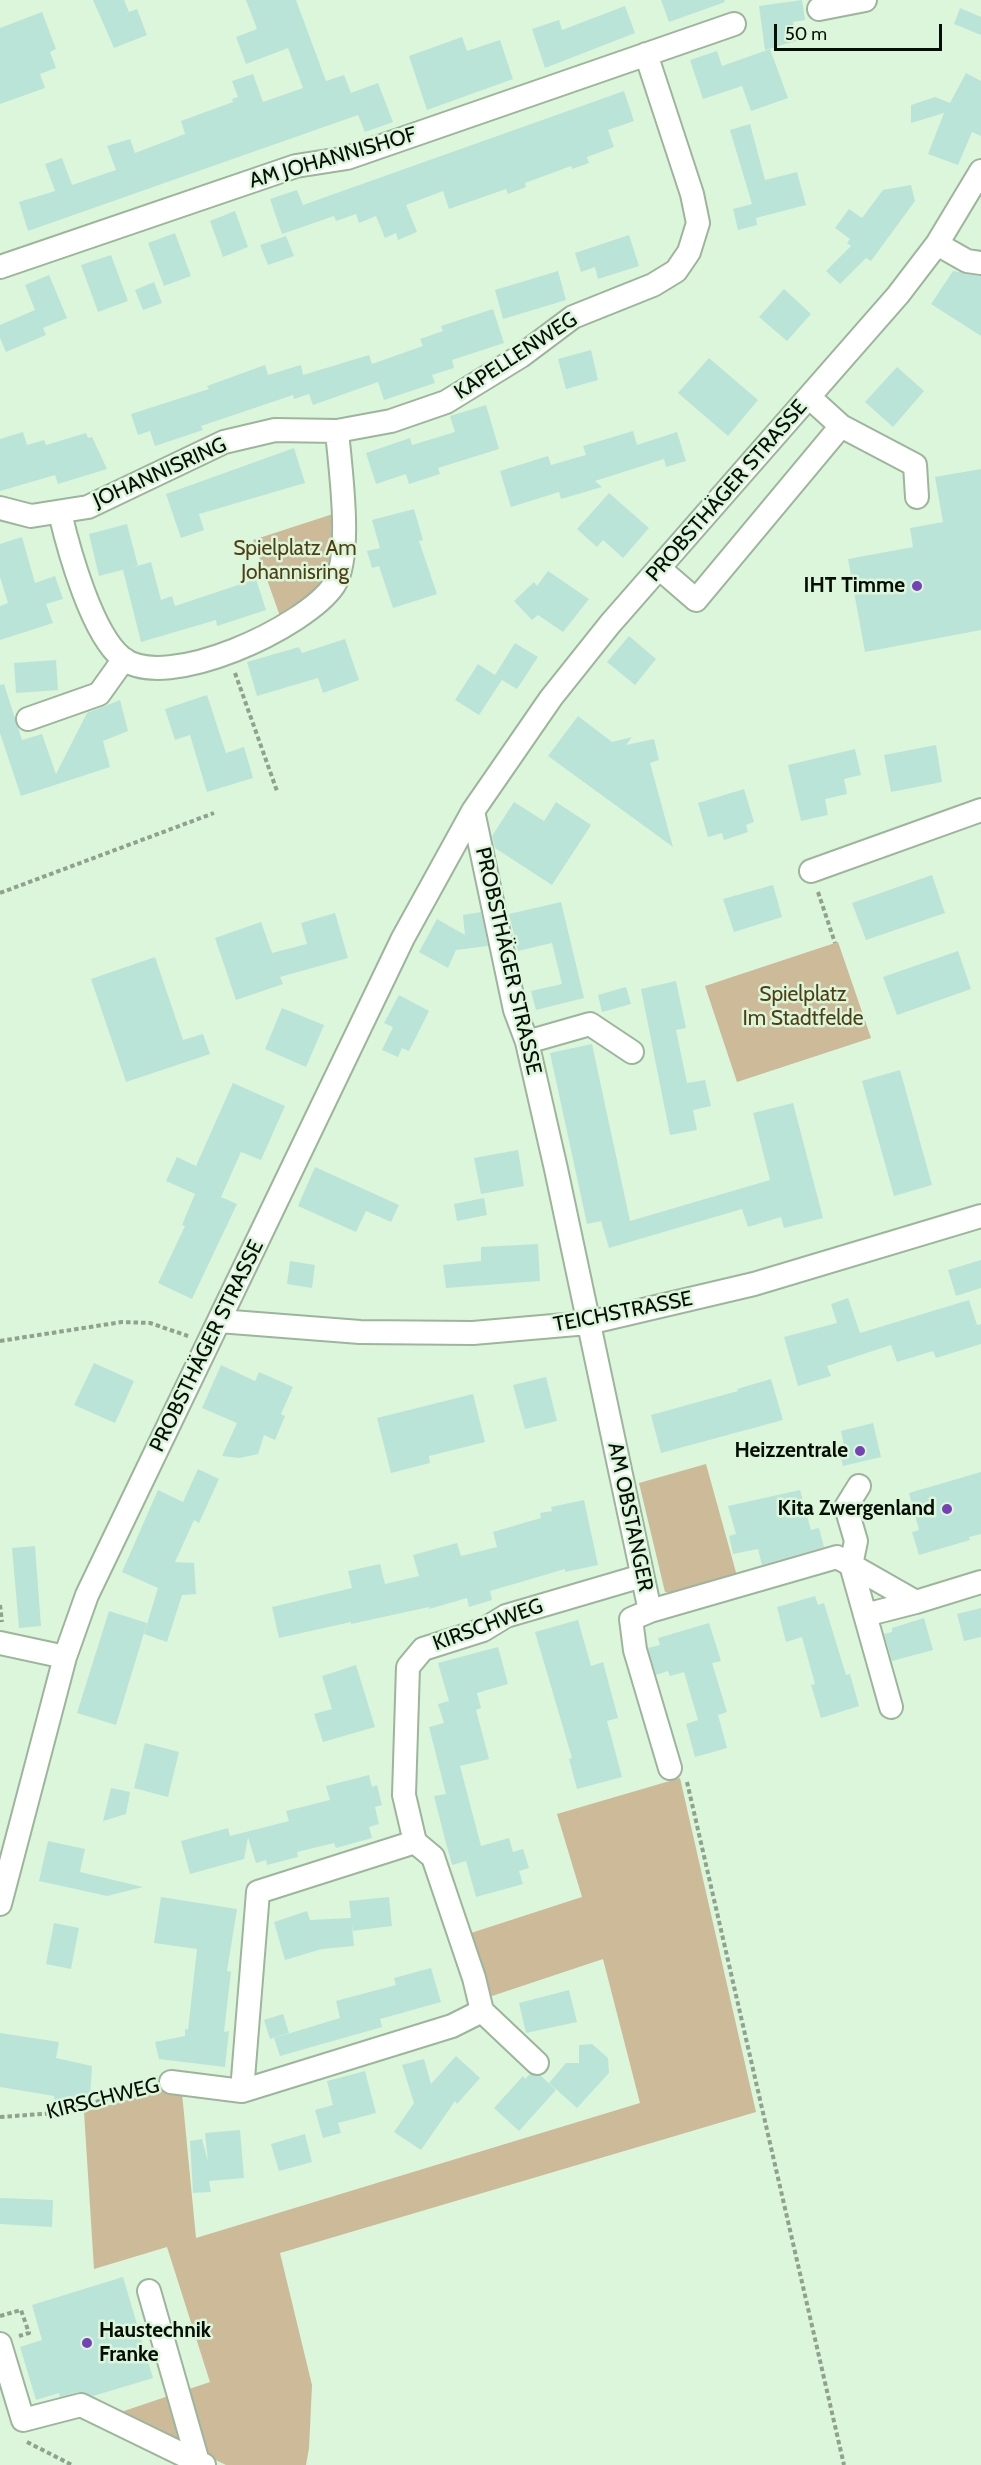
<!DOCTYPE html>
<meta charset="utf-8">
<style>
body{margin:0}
#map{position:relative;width:981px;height:2465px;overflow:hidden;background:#dbf6da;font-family:Cabin,sans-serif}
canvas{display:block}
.scale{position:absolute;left:774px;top:24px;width:168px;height:27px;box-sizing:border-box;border:3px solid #060e06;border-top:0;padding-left:8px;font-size:18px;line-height:21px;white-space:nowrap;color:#060e06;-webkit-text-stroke:4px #dbf6da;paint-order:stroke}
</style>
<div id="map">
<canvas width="981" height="2465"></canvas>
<div class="scale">50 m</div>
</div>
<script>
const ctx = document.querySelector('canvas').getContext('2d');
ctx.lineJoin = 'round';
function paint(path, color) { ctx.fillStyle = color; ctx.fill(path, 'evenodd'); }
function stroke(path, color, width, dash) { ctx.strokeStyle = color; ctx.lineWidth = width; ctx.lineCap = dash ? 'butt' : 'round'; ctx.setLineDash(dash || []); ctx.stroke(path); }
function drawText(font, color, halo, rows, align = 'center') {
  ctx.font = font + ' Cabin,sans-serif'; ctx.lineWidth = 5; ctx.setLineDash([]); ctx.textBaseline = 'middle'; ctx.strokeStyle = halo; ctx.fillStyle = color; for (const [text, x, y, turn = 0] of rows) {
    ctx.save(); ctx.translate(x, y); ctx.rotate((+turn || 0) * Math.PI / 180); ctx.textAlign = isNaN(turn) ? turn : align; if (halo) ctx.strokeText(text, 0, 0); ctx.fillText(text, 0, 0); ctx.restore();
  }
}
paint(new Path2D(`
 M333 514 329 572 303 604 281 619 253 540Z
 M838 942 871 1038 737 1082 705 986Z
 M706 1464 737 1576 671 1593 665 1592 639 1483Z
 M680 1778 756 2112 280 2253 312 2385 309 2448 306 2465H226L118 2413 210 2382 167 2247 94 2269 84 2112 168 2089 182 2093 196 2238 640 2103 603 1959 489 1997 471 1933 582 1897 557 1814Z`), '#ccba99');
paint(new Path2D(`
 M93 0H124L129 12 137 9 147 35 114 48Z
 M246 0H296L326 81 344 75 351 93 378 83 393 122 365 132 358 115 28 231 19 202 55 191 45 164 62 158 72 185 116 170 107 146 130 139 135 153 185 134 181 121 233 102 232 99 238 97 232 81 253 74 263 102 303 88 288 48 246 64 236 37 257 29Z
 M661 0H724L725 2 669 22Z
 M802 0 805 20 793 22 796 41 765 50 759 6Z
 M625 6 635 33 545 68 532 29 559 20 562 30Z
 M960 8 981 17V35L954 24Z
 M42 12 56 49 50 52 56 68 40 74 45 88 0 104V28Z
 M462 37 467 51 500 40 513 79 427 110 409 56Z
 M770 49 788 98 751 111 742 86 703 99 690 60 717 51 722 66Z
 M966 73 981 81V136L972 132 958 165 928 154 944 113 911 123V105L935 97 950 103Z
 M624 91 634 121 608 130 614 147 587 157 589 163 572 169 571 166 525 183 526 187 508 194 506 189 449 209 443 191 406 205 417 232 398 240 396 233 385 238 376 216 359 223 356 214 336 221 334 216 282 234 270 199 297 190 303 205Z
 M750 124 765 180 797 172 806 205 756 218 757 225 738 230 733 209 752 204 730 130Z
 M911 185 915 201 871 261 866 258 840 284 826 271 851 246 847 243 850 239 835 228 849 209 862 218 883 190Z
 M235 211 248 247 223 257 210 221Z
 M175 233 191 276 164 286 148 243Z
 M629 235 639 266 598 279 595 267 581 272 575 253Z
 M286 236 294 256 268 265 260 245Z
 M111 255 128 301 98 312 81 265Z
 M558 271 566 300 503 319 495 290Z
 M953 271 981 276V336L931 304Z
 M49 275 67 318 43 328 46 335 6 352 0 338V325L35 310 25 285Z
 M154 282 162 303 143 310 135 290Z
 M784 289 811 314 787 341 759 317Z
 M493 309 504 343 452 360 454 368 432 375 435 383 384 400 378 382 313 405 309 394 294 399 293 395 201 426 203 430 155 446 150 431 138 435 131 414 209 389 207 386 265 365 268 375 301 365 303 375 369 355 372 364 423 346 420 339 443 331 441 326Z
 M591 350 598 380 566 389 558 359Z
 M709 358 758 400 728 436 678 393Z
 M897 367 924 391 893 427 865 402Z
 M486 405 499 449 438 468 440 474 409 484 406 474 376 484 366 453 410 438 412 445 455 432 450 416Z
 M633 431 637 445 677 432 686 461 666 467 664 459 595 481 602 487 561 499 559 492 511 507 500 471 548 456 551 465 586 455 583 446Z
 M23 432 27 445 44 440 46 445 86 433 88 438 92 437 107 469 58 484 55 475 0 491V439Z
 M294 448 305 483 199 514 204 530 181 538 166 494Z
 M981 469V630L865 652 848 559 913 547 910 528 943 522 935 477Z
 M609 493 649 528 623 558 603 540 597 547 577 529Z
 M414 509 423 540 419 541 437 594 393 608 379 566 372 568 367 551 380 548 372 520Z
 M127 524 138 566 99 576 89 534Z
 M22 537 35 583 55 576 63 599 46 604 53 623 0 640V606L8 603 0 577V544Z
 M151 562 161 600 172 596 175 606 256 579 266 610 217 626 216 620 141 642 123 570Z
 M548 571 589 599 563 632 538 615 532 620 514 601 534 582 537 586Z
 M629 636 656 659 635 685 607 662Z
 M345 639 359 680 323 693 318 678 257 696 247 662 299 647 302 653Z
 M515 643 538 657 517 689 502 680 479 715 455 700 478 664 495 675Z
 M56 660 58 690 16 693 14 663Z
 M4 684 22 740 42 734 56 774 87 713 120 700 128 731 103 741 110 767 21 796 0 733V685Z
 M207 695 226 753 244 747 253 778 207 792 190 735 175 740 165 709Z
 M578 716 612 742 632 737 626 745 654 739 659 760 650 763 673 847 548 756Z
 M936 745 942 782 891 792 884 755Z
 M855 749 861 775 844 779 847 794 825 799 828 815 801 821 788 765Z
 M744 789 754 822 746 825 748 832 724 840 722 833 708 837 698 803Z
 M514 802 544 821 556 802 591 825 552 885 495 848 492 836Z
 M932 875 945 913 866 940 852 903Z
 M773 885 782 917 734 932 723 899Z
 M561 902 584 998 536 1010 531 991 562 984 552 943 518 951 509 914Z
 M481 912 488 946 456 950 448 968 419 952 437 919 465 935 463 915Z
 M335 913 348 958 280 977 283 984 236 1000 215 938 261 922 272 953 307 944 301 923Z
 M958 951 971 989 897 1015 883 977Z
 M155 957 183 1040 203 1034 210 1054 126 1082 91 979Z
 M676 981 686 1028 676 1030 687 1083 705 1080 711 1106 693 1110 697 1130 670 1135 641 989Z
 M626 987 631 1004 602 1012 598 995Z
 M399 995 429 1011 409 1051 402 1048 398 1057 382 1050 393 1027 384 1023Z
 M282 1008 324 1025 306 1067 265 1049Z
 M592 1044 630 1221 770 1180 753 1113 793 1103 823 1218 784 1228 781 1217 748 1227 742 1209 609 1248 601 1221 587 1224 550 1053Z
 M900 1070 932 1185 894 1196 862 1081Z
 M233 1083 285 1106 261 1160 241 1152 221 1197 237 1204 192 1299 158 1283 185 1226 182 1225 195 1194 166 1181 177 1157 196 1166Z
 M518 1150 524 1186 481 1194 474 1158Z
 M315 1167 399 1205 391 1222 366 1211 356 1232 298 1206Z
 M484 1198 487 1215 457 1221 454 1204Z
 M538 1244 540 1281 446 1288 443 1265 481 1261V1247Z
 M981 1260V1288L956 1296 948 1270Z
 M290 1261 315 1265 312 1288 287 1284Z
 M848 1298 860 1333 969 1300 977 1325 981 1324V1344L936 1358 933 1351 897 1362 891 1345 827 1366 831 1376 798 1386 784 1337 837 1323 831 1304Z
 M94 1363 134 1381 115 1423 74 1405Z
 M221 1365 255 1381 259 1372 293 1387 281 1414 285 1416 275 1440 264 1435 258 1454 240 1458 222 1456 237 1423 202 1408Z
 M546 1377 557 1421 525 1429 513 1385Z
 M771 1379 783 1420 661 1453 651 1415 738 1391 737 1389Z
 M473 1394 485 1442 429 1456 430 1463 391 1473 377 1418Z
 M873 1423 881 1457 843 1466 838 1446 844 1445 841 1431Z
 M198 1469 219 1479 199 1523 194 1520 175 1562 194 1563 196 1594 182 1595 167 1642 144 1634 158 1588 122 1572 158 1490 183 1502Z
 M981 1472V1534L969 1537 970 1540 919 1555 912 1532 919 1530 909 1493Z
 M800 1490 811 1530 819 1528 824 1547 762 1565 758 1549 733 1554 729 1536 736 1534 728 1506Z
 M584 1500 598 1565 565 1572V1569L490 1591 492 1600 469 1607 467 1598 429 1609V1607L351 1624V1622L279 1638 272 1607 352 1588 348 1571 380 1564 385 1584 419 1576 413 1555 457 1543 461 1556 497 1547 493 1532 541 1518 540 1513 552 1511 551 1507Z
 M35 1546 41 1626 19 1628 12 1548Z
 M815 1596 818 1605 824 1603 846 1675 850 1674 859 1706 821 1718 811 1685 815 1684 802 1637 786 1642 777 1607Z
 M981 1608V1637L964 1641 957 1614Z
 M109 1611 147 1623 116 1725 77 1713Z
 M924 1618 933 1650 892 1661 884 1634 892 1632V1628Z
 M578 1620 591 1666 603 1662 618 1718 607 1721 622 1777 577 1789 569 1759 572 1758 535 1632Z
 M709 1623 721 1661 712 1663 727 1712 718 1715 727 1748 695 1757 686 1724 698 1720 684 1672 670 1676 668 1671 656 1675 648 1648 660 1645 658 1638Z
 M498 1647 508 1684 477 1693 481 1708 476 1710 489 1759 460 1766 481 1846 509 1838 513 1852 523 1849 529 1868 519 1871 523 1884 476 1897 466 1861 452 1865 446 1843 434 1796 446 1794 429 1727 444 1723 438 1704 449 1701 438 1663Z
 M356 1665 375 1727 323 1742 314 1714 332 1709 322 1676Z
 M145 1743 179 1752 168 1797 134 1788Z
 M369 1775 372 1787 377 1785 382 1805 375 1807 379 1824 369 1827 372 1838 336 1848 334 1843 297 1852 298 1857 267 1865 266 1860 256 1863 248 1837 244 1859 190 1874 181 1841 228 1828 230 1836 289 1821 286 1811 330 1800 326 1786Z
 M111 1788 130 1792 126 1814 103 1821Z
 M48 1841 85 1849 80 1872 143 1887 107 1896 39 1881Z
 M161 1897 237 1909 227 1971 231 1972 224 2032 229 2031 225 2067 159 2059 155 2042 185 2036V2029L188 2030 197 1949 154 1943Z
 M389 1897 392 1926 352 1931V1924L354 1946 322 1949 285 1960 274 1922 307 1911 310 1920 351 1918 349 1901Z
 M54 1923 79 1928 71 1969 46 1964Z
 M431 1968 441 2002 380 2019 382 2027 280 2056 274 2038 340 2018 336 2001 396 1985 394 1978Z
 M569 1990 577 2022 526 2033 519 2003Z
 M283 2014 289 2033 270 2039 264 2020Z
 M0 2033 59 2042 56 2058 92 2066 90 2097 55 2106 54 2096 0 2087Z
 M592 2044 608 2058 609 2073 577 2108 549 2083 566 2063H579V2045Z
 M456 2056 480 2078 457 2104 455 2101 421 2150 394 2132 414 2103 402 2065 424 2059 431 2084Z
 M365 2071 376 2113 338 2123 341 2133 323 2138 315 2110 333 2105 327 2081Z
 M530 2074 541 2076 556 2090 519 2131 494 2108 523 2076 525 2079Z
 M240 2130 244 2178 209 2181 211 2192 193 2193 190 2141 202 2139 208 2162 205 2133Z
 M305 2134 312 2162 279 2171 271 2144Z
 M0 2198 53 2200 52 2227 0 2224Z
 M123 2277 153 2378 93 2396 78 2392 60 2397 59 2393 36 2400 20 2347 42 2340 32 2305Z`), '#bbe4d8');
const minor = new Path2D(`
 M819 9 865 0
 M937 244 967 261 981 263
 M0 267 296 166 347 158 734 24
 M841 426 915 465 917 497
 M0 508 31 516 88 507 224 442 275 430 337 431 391 421 446 402 521 356 573 317 653 285 676 271 689 252 698 223 692 194 646 54
 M60 513C69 551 92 634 122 658 166 693 306 627 334 585 353 556 340 467 337 431
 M659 568 696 600 841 426 809 397
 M28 719 99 694 124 659
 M473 811 515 1010 527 1042 556 1169 650 1611 837 1557 916 1602 981 1582
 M811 871 981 810
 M527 1042 590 1024 632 1052
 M219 1321 360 1332 473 1333 588 1323 754 1284 981 1216
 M859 1486 846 1507 856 1541 851 1565 891 1707
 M650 1611 631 1619 635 1650 670 1768
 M865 1615 916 1602
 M0 1643 65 1657
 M0 1904 65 1657 87 1595 403 938 473 811 551 698 610 624 898 295 937 244 981 171
 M482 2011 537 2063
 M171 2082 242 2091 452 2026 482 2011 474 1978 433 1857 415 1842 404 1795 408 1667 423 1649 483 1630 506 1616 642 1576
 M242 2091 258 1892 415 1842
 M149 2291 198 2462
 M0 2344 23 2420 81 2405 204 2465`);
stroke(minor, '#9cb59b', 26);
stroke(new Path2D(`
 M235 673 277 791
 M818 892 835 943
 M0 893 214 813
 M0 1341 122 1322 150 1323 188 1336
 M0 1605 2 1622
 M687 1782 844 2465
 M0 2117 56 2113 150 2087
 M0 2316 21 2310 29 2333 19 2336
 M27 2442 72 2465`), '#8ea28d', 4, [4.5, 3]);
stroke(minor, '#fff', 22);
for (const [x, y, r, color] of [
 [917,586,6,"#7640b7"],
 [860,1451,6,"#7640b7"],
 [947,1509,6,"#7640b7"],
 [87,2343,6,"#7640b7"]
]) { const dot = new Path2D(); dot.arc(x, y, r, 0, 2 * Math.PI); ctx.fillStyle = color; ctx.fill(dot); stroke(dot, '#dbf6da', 2); }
drawText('21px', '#060e06', '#dbf6da', [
 ["AM JOHANNISHOF",333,158,-16],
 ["KAPELLENWEG",516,356,-33],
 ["JOHANNISRING",160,473,-24],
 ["PROBSTHÄGER STRASSE",727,491,-49],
 ["PROBSTHÄGER STRASSE",508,961,77],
 ["TEICHSTRASSE",623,1312,-11],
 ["PROBSTHÄGER STRASSE",207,1346,-64],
 ["AM OBSTANGER",630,1517,78],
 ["KIRSCHWEG",488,1625,-20],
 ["KIRSCHWEG",103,2099,-14]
]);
drawText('21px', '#513d12', '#dbf6da', [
 ["Spielplatz Am",295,549],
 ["Johannisring",295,573],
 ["Spielplatz",803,995],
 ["Im Stadtfelde",803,1019]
]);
drawText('bold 21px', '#060e06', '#dbf6da', [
 ["IHT Timme",905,586],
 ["Heizzentrale",848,1451],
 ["Kita Zwergenland",935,1509],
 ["Haustechnik",99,2331,"left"],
 ["Franke",99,2355,"left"]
], 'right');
</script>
